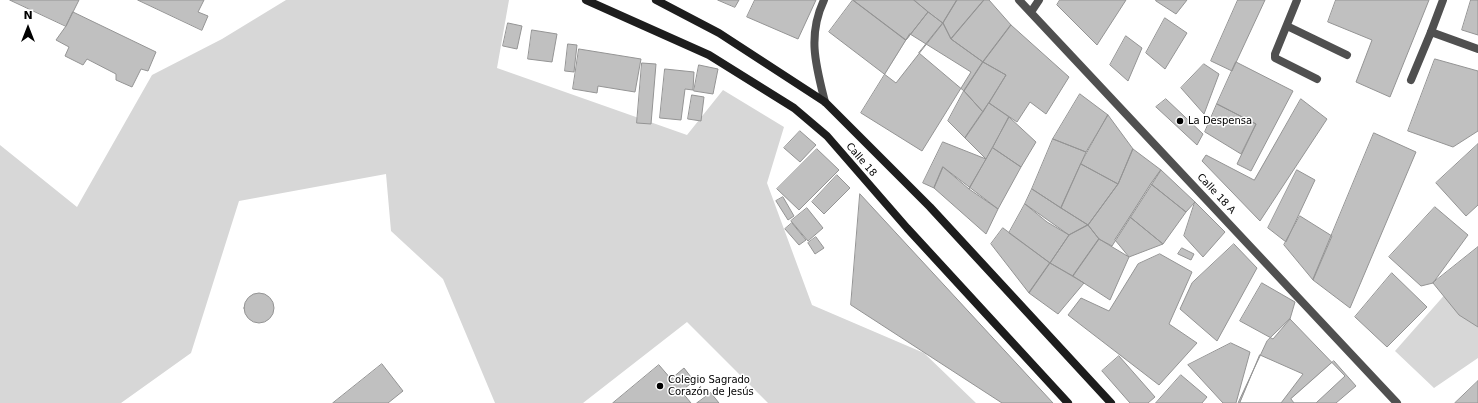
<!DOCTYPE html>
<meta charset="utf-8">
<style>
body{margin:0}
#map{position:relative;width:1478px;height:403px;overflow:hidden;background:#fff;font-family:"DejaVu Sans",sans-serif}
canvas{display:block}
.north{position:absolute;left:8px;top:8px;width:40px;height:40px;-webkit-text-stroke:3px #fff;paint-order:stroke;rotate:0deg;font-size:11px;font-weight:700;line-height:16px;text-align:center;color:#000}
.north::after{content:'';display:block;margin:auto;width:14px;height:18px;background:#000;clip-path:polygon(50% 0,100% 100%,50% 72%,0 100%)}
</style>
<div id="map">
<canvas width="1478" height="403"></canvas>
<div class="north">N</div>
</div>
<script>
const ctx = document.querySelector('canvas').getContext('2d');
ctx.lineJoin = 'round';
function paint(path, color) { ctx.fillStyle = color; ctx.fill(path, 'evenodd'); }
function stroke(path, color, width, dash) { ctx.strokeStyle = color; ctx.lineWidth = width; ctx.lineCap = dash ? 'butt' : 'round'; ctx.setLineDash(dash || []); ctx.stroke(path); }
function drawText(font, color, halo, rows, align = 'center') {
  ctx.font = font + ' "DejaVu Sans",sans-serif'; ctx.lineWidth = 3; ctx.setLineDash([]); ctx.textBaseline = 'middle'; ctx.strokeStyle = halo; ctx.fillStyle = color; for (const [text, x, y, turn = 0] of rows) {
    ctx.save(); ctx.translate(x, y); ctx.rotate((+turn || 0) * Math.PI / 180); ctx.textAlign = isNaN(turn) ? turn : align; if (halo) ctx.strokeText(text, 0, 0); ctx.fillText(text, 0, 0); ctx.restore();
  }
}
paint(new Path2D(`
 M286 0H509L497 68 687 135 723 90 784 127 767 183 812 305 924 353 976 403H768L687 322 583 403H495L443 279 391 231 386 174 239 201 191 353 121 403H0V145L77 207 152 75 222 39Z
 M1478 257V358L1434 388 1395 351Z`), '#d7d7d7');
const building = new Path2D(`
 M10 0H79L66 26Z
 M138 0H204L198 12 208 16 202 30Z
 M718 0H739L735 7Z
 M755 0H816L798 39 747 17Z
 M853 0H914L928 12 906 40Z
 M853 0 906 40 928 12 943 23 896 83 829 32Z
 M914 0H957L943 23Z
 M957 0H984L951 39 943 23Z
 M984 0H989L1011 25 983 62 951 39Z
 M1060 0H1126L1097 45 1057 5Z
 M1156 0H1187L1176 14 1156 1Z
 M1238 0H1265L1232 71 1211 61Z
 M1336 0H1429L1390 97 1356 82 1372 40 1328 22Z
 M1471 0H1478V35L1462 30Z
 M73 12 156 52 148 71 141 69 132 87 116 80V74L87 59 83 65 65 56 69 47 56 40 66 26Z
 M1165 18 1187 33 1165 69 1146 53Z
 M508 23 522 26 517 49 503 46Z
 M943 23 951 39 983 62 964 91 919 53Z
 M1011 25 1069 77 1046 114 1030 102 1017 122 989 103 1006 75 983 62Z
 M532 30 557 34 552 62 528 59Z
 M910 34 971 72 922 151 861 113Z
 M1126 36 1142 48 1128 81 1110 65Z
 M568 44 577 45 574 72 565 71Z
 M579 49 641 59 635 92 598 86 597 93 573 89Z
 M1435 59 1478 71V131L1453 147 1408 131Z
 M983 62 1006 75 983 112 964 91Z
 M1236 62 1293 91 1251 171 1237 164 1256 124 1217 104Z
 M642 63 656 64 651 124 637 123Z
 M1204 64 1219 74 1204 114 1181 88Z
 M699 65 718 69 713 94 694 91Z
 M665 69 694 72 693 90 685 89 681 120 660 118Z
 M964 91 983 112 965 138 948 121Z
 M1080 94 1108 115 1086 152 1053 139Z
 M692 95 704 97 701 121 688 119Z
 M1166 99 1203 134 1197 145 1156 107Z
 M1301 99 1327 119 1260 221 1202 161 1206 155 1254 180Z
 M989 103 1009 117 986 159 965 138Z
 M1217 104 1256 124 1241 154 1205 132Z
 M1108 115 1133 149 1118 184 1081 164Z
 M1009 117 1036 142 1021 167 993 148Z
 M800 131 816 145 800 162 784 148Z
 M1374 133 1416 152 1350 308 1313 280Z
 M1053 139 1086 152 1061 208 1032 189Z
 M943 142 986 159 969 189 943 167 934 188 923 183Z
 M1478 144V205L1466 216 1436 183Z
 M993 148 1021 167 998 209 969 189Z
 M817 149 839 170 799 210 777 189Z
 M1133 149 1161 170 1112 246 1099 239 1088 225 1118 184Z
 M1081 164 1118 184 1088 225 1061 208Z
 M943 167 998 209 986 234 934 188Z
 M1161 170 1195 202 1186 212 1151 184Z
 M1297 170 1315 180 1286 242 1268 228Z
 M837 175 850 188 824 214 812 202Z
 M1151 184 1186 212 1163 244 1130 217Z
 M1032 189 1061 208 1088 225 1069 235 1025 204Z
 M860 194 1053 403H1002L851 305Z
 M783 197 794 216 788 220 776 201Z
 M1195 202 1225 232 1203 257 1184 236Z
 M1025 204 1047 222 1069 235 1050 263 1009 233Z
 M1435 207 1468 235 1433 283 1421 286 1389 257Z
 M807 208 823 228 808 241 791 221Z
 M1300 216 1332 236 1313 280 1284 245Z
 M1130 217 1163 244 1129 257 1115 240Z
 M792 223 806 240 799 245 785 229Z
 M1088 225 1099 239 1073 276 1050 263 1069 235Z
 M1003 228 1050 263 1029 293 991 244Z
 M816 237 824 248 815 254 808 243Z
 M1099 239 1129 257 1110 300 1073 276Z
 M1234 244 1257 268 1217 341 1180 309 1192 283Z
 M1478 247V327L1459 315 1433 283Z
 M1182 248 1194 254 1191 260 1178 254Z
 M1160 254 1192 272 1169 324 1197 343 1159 385 1068 315 1081 298 1109 311 1138 264Z
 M1050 263 1084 283 1058 314 1029 293Z
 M1392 273 1427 307 1387 347 1355 317Z
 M1262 283 1295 302 1290 319 1273 339 1240 321Z
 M244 308a15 15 0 1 1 30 0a15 15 0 1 1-30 0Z
 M1290 319 1345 376 1316 403H1238L1267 341Z
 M1231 343 1250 352 1236 403H1223L1188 365Z
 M1260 355 1303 374 1281 403H1240Z
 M1119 356 1155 397 1148 403H1130L1102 371Z
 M1334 361 1356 386 1336 403H1294L1291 399Z
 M382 364 403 391 388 403H333Z
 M659 365 671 379 684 368 694 381 681 391 691 403H613Z
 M1181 375 1207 397 1202 403H1156Z
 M1478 381V403H1455Z
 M711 393 719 403H697Z`);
paint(building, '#c0c0c0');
stroke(building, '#949494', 1);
stroke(new Path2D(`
 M1297 0 1275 54V58L1317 79
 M1287 26 1347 55
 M1431 32 1443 0`), '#505050', 8);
stroke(new Path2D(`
 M824 0C807 36 816 66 825 102
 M1019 0 1397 403
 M1031 12 1039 0
 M1411 80 1431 32 1478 49`), '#505050', 8);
stroke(new Path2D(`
 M586 0 709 55 794 108 827 136 907 228 1068 403
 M656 0 719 33 825 102 930 207 1111 403`), '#1d1d1d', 8);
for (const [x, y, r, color] of [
 [1180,121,4,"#000"],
 [660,386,4,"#000"]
]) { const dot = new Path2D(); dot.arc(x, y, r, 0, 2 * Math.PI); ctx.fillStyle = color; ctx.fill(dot); stroke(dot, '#fff', 1.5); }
drawText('10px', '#000', '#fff', [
 ["La Despensa",1188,121],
 ["Colegio Sagrado",668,380],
 ["Corazón de Jesús",668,392]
], 'left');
drawText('10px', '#000', '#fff', [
 ["Calle 18",861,160,49],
 ["Calle 18 A",1216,194,47]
]);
</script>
